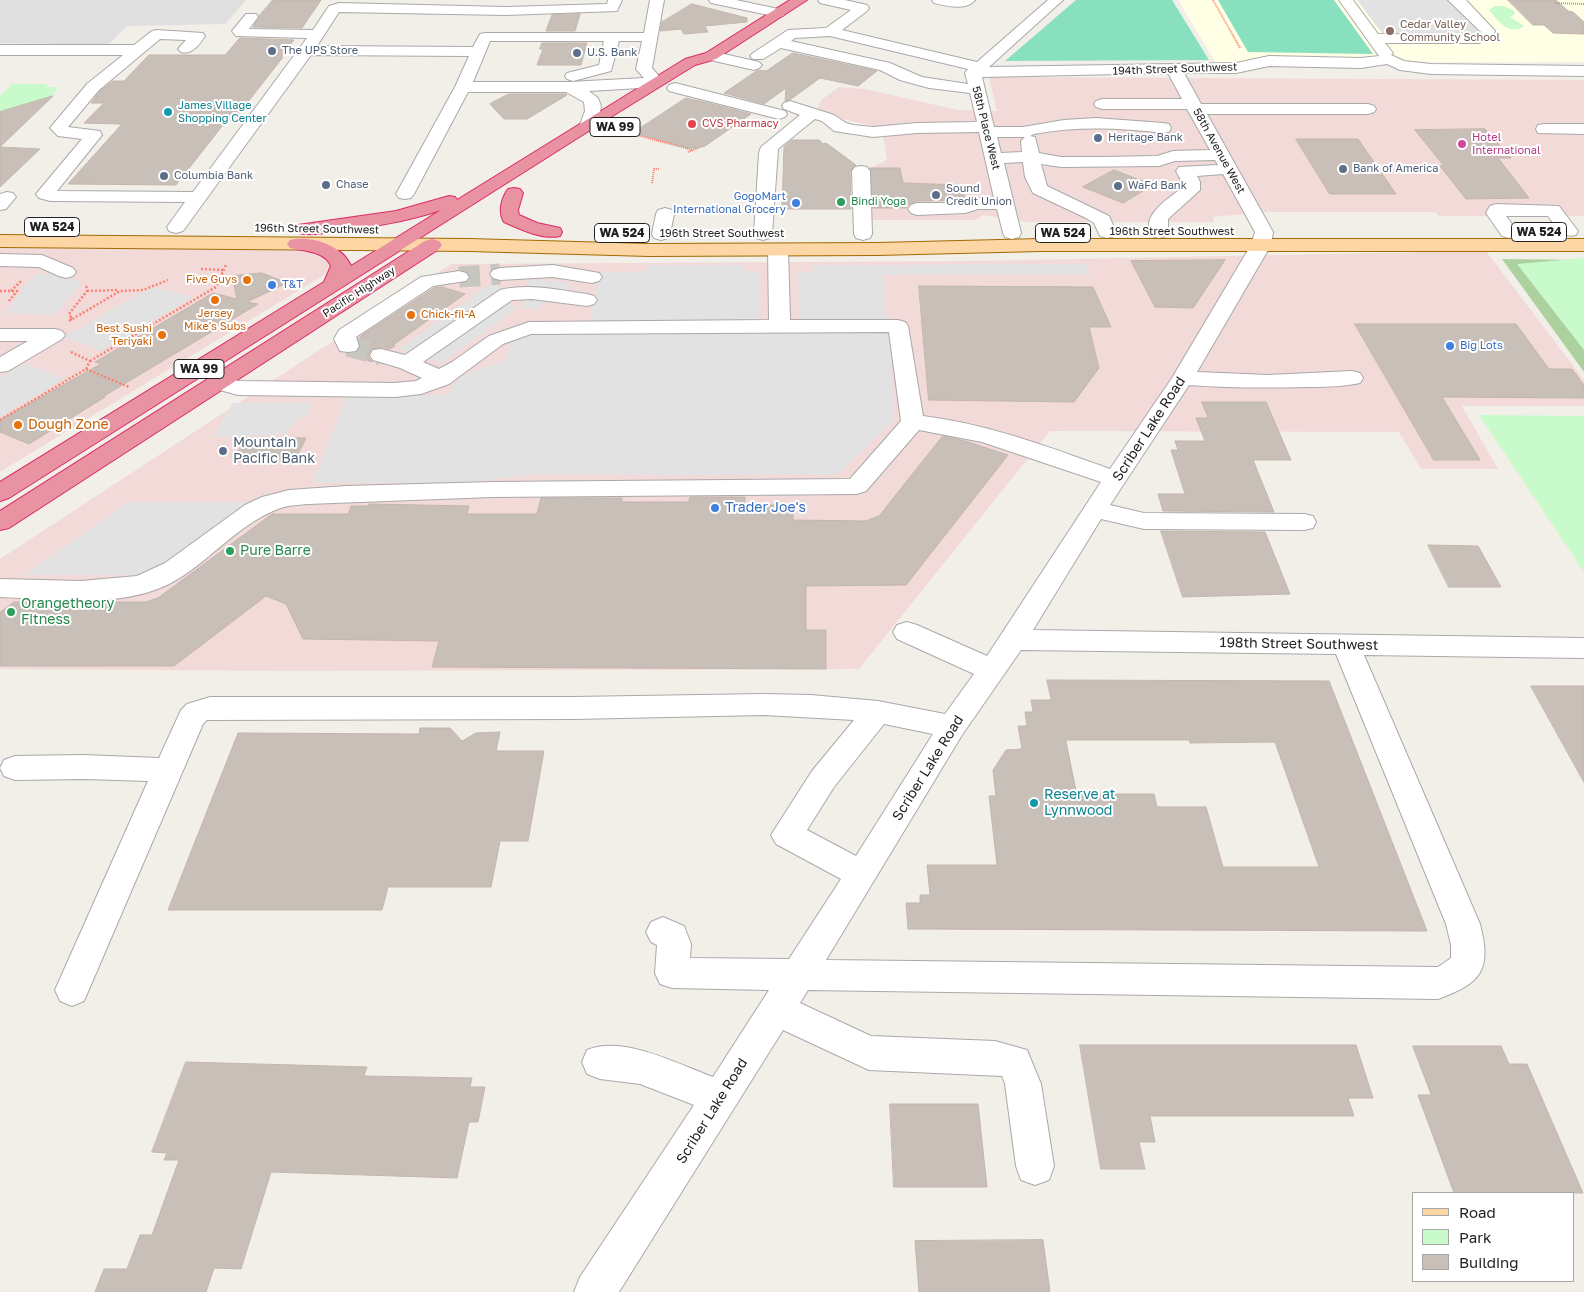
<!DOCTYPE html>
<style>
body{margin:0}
#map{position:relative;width:1584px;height:1292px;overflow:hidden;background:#f2efe9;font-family:"Golos Text",sans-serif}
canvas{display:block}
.legend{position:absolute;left:1412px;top:1192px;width:162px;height:90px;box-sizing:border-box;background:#fff;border:1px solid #a7a7a7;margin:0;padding:6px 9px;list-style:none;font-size:15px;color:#222}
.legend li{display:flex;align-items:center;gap:10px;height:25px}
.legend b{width:25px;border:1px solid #a7a7a7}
</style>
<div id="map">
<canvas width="1584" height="1292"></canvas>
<ul class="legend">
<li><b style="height:6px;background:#fcd6a4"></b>Road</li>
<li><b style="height:14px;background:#c8facc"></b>Park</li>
<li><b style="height:14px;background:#c7bfb8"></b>Building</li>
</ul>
</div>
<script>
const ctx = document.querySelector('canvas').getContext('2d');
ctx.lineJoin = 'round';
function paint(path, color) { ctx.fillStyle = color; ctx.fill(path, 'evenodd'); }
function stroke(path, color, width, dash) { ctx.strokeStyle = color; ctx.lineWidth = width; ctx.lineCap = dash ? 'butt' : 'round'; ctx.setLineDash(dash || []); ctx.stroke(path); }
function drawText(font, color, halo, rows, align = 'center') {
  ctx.font = font + ' "Golos Text",sans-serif'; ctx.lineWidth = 4; ctx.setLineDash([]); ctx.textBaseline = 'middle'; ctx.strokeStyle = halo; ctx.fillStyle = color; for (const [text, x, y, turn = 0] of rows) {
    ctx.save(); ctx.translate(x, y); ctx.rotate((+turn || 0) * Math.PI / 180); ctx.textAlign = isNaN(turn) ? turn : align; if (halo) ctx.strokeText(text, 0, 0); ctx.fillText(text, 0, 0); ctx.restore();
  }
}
paint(new Path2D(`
 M0 0H246L225 24 127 26 108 45 0 43Z`), '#e0dfdf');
paint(new Path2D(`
 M989 77 1584 80V216H1439L1435 212H1266L1213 217 1214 222H1028L983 215 976 220H870L867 170 887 160 882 128 816 113 821 100 839 87 865 89 958 110 997 111Z
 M0 246 304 251 326 256 331 264 326 273 321 277 0 472Z
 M1486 251 1584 380V406H1462L1498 469H1421L1399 432 1050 431 859 669 293 671 0 669V559L451 264 972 261Z`), '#f2dad9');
paint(new Path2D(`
 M1178 0H1584V62L1216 63Z`), '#ffffe5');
paint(new Path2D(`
 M1502 259 1584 260V372Z`), '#add19e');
paint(new Path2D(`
 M1495 6H1503L1513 10 1515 14 1510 17 1524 26C1510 37 1497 20 1489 10Z
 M12 84H48L45 87H59L43 105H23L0 112V96Z
 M1584 258V350L1517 264Z
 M1479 415 1584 416V572Z`), '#c8facc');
paint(new Path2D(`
 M1076 0H1172L1209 60 1005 61Z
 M1218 0H1334L1373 54 1248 52Z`), '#88e0be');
paint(new Path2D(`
 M1357 0H1451L1485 38 1385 37Z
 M1087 264 1091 275H883L887 320H799L798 272H814V265Z
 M649 265H744L743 271H759V320H590L599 273 646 271Z
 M36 273 51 274 82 281 56 315 5 313Z
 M529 279 552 281 572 284 553 303 544 300 541 301 539 309 522 308Z
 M490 284 507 289 505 303 519 307 442 363 399 349Z
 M151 287 194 297 101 351 64 337Z
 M539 332H890L894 420 837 475H525L468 483H312L347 396 446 395 461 376 505 360 511 342Z
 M25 363 64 379 0 417V378Z
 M233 403H312L308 414 290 426 286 435 212 437Z
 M129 502H250L155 571 144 575H24Z`), '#e2e2e2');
const building = new Path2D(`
 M273 0H321L302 28 253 27 259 16Z
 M1508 0H1556L1568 11 1573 12 1584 22V34L1553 33 1544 25H1533Z
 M692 4 747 18V22L705 26 708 32 684 34 681 29 660 31 662 22Z
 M580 14 575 31H546L552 15Z
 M240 38 294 40 281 57H283L233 121H226L176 185 68 184 122 124 84 123 104 103H91L100 91 113 81H124L149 55H225Z
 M542 43H587L581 65H537L543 49H540Z
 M793 53 877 71 858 86 820 78 791 99 785 101 786 88 764 104 724 93 758 70 766 71Z
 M509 94H566L567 95 527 119H504L490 104Z
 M53 96 0 147 40 149 0 187V112Z
 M686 98 709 103 751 114 705 146 698 148H687L633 133Z
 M1485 129 1511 158H1498L1529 198 1466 199 1440 166H1444L1415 130Z
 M1296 139H1358L1396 194H1330Z
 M792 140H819L823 144 826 143 856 165 850 171 851 209H782L784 147Z
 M870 168H900L903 183 962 185 965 200 917 201 907 205 906 208H873Z
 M1114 170 1153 185 1123 203 1083 187Z
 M1225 260 1193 308 1155 307 1131 261Z
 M262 273 287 283 247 302 258 304 104 396 105 397 29 444 0 432V420L101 364 95 362 213 293 237 299 232 276Z
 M919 286 1093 287 1111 327H1089L1099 368 1074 402 929 400Z
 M442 287 465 294 393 345 395 346 390 349 381 347 371 349 368 356 372 362 351 354 358 352 361 345 359 339 362 335 434 288Z
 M1355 324H1516L1549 369H1572L1584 385V398L1442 397 1480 460H1434Z
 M1202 402H1266L1291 460H1253L1274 512 1163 511 1158 494H1185L1171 450H1178L1175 441H1205L1196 418H1208Z
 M943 436 965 441 1008 455 906 585 806 586V630H826V669L432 667 439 641 303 639 286 604 266 596 174 666H0V612L14 602H146L158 598 272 514H348L351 506H368L369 504 469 506 467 514H537L541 498H622V502H689L690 497H745L744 505H793V520L866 521 879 516Z
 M246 438H306L295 461H233Z
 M1161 531 1265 532 1290 594 1183 597Z
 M1428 545 1478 546 1501 587H1449Z
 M1047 680 1329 681 1427 931 908 929 906 903H920V895H930L927 865H997L989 796H996L993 770 1006 750 1022 749 1018 726H1027L1025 712H1033L1031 700H1051ZM1066 740H1189L1190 743 1275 742 1319 867H1223L1206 807H1157L1154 794H1077Z
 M1531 686H1584V782Z
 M420 728H450L462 741 476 733 500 732 496 751H544L528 841H500L491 887H388L382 910H168L238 733 419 734Z
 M1080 1045H1356L1373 1098H1348L1354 1116H1150L1155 1142H1139L1145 1169H1101Z
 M1413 1046H1501L1509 1064H1527L1583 1193H1454L1418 1095H1431Z
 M186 1062 367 1067 364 1076 472 1078 470 1087H485L478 1122H469L457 1178 271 1172 241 1269 214 1268 206 1292H95L104 1269H127L140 1235H152L179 1160H164L167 1153 152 1152Z
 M890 1104H978L987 1187H894Z
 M1043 1240 1050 1292H919L915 1241Z`);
paint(building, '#c7bfb8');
stroke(building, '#c4b6ab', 1);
stroke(new Path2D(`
 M459 277 500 274
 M348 346 381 355`), '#c8c6c1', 21, [21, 11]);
const minor = new Path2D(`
 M608 0H622L617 11 506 15 339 12 317 46 473 47 480 34 485 33H644L650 0H664L652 68 664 82 662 85 656 87 589 91 598 98 601 106 599 118 593 131H581L579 127 585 111 584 102 566 92H468L414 194 411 198 405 199 399 198 396 194 455 87 469 56 311 55 183 231 176 233 169 231 167 227 185 202 50 201 39 198 36 194 82 139 58 136 50 128 87 84 123 55H0V45H134L152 31 157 30 203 33 205 36C199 45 192 55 181 52L178 49 186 40 160 39 99 90 68 127 100 131 102 135 57 191 193 192 307 38 236 36 232 31 246 14H256L258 17 249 29 313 30 329 6 339 3 506 7 607 4ZM490 41H604L599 65 567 73 565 76 567 79 573 81 611 71 619 41H642L636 69 644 78 569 82H473Z
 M709 0H736L783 10 785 13 783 16 778 17 711 3Z
 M818 0H845L867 5 869 8 867 11 842 30 977 62 1048 0H1063L989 67 1236 63 1269 56 1361 58 1379 56 1339 0H1353L1378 34 1476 35 1481 32 1448 0H1466L1495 31 1492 38 1479 43H1385L1393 53 1391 55 1404 61 1431 64 1584 66V76L1431 74 1400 70 1387 64 1361 68 1269 66 1236 73H1184L1201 104H1368L1374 106 1376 109 1374 112 1368 114H1207L1273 232 1271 245 1197 372 1268 375 1352 371 1360 373 1363 378 1360 383C1342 387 1323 387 1306 387 1267 388 1228 388 1189 385L1110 505 1144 513 1304 514 1313 516 1316 522 1313 528 1304 530 1144 529 1101 519 1033 630 1584 638V658L1364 655 1480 924C1492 971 1481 983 1438 999L808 990 800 1003 871 1036 995 1041 1027 1050 1041 1084 1054 1166 1049 1180 1035 1185 1021 1180 1016 1166 1005 1084 1002 1076 869 1070 783 1030 619 1292H574L580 1277 694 1105 640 1084 600 1079 587 1074 582 1062 587 1050C624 1035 677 1064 713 1077L769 990 672 988 660 984 655 973 657 945 651 942 646 932 651 922 663 917 684 926 691 944 690 958 789 959 841 879 776 844 771 835 812 771 854 720 764 715 573 719 207 720 203 724 84 1001 72 1006 60 1001 55 990 148 781 84 779 15 780 4 776 0 768 4 760 15 756 84 755 159 758 181 710 187 704 210 697H573L764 694 811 695 878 701 945 714 974 674 897 639 893 632 897 625 907 622 917 625 987 656 1101 482 982 442 919 430 866 491 857 494 492 497 308 504C298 505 287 505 278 509 236 525 208 564 169 584 118 609 54 599 0 597V579L81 581 137 576 165 563 245 505 262 497 289 490 346 486 492 482 850 479 901 421 889 332 531 334 503 344 449 384 421 394 395 397 238 395 209 387 206 382 209 377 217 375 239 381 395 383 416 381 422 378 400 368 373 360 370 355 373 350 381 349 405 355 500 290C528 283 559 290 587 294L594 296 597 300 594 304 587 306 532 299 512 300 423 362 439 369 452 362 489 336 529 322 769 320 768 250 771 246 778 244 785 246 788 250 790 320H898L905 322 908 326 923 416C988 424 1049 447 1110 469L1172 378 1251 245 1255 232 1223 174 1197 176 1200 182V190L1168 219V232L1166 236 1159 238 1152 236C1139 216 1169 198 1182 188V182L1176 171 1179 167 1218 165 1215 160 1175 161 1159 166 1061 167 1041 164 1047 186 1109 216 1116 232 1114 236 1107 238 1100 236 1094 223 1086 218 1033 193 1025 177 1023 162 1004 163 1021 233 1019 237 1012 239 1005 237 1003 233 997 209H978L965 213 917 215 911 213 908 209 911 205 917 203H962L975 199 994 198 979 132 917 133 873 137 834 131 822 121 815 119 778 149 772 234 770 238 763 240 756 238 754 234 759 153 761 147 800 115 784 109 782 106 784 103 790 101 834 115 846 123 853 125 873 127 917 123 977 122 970 93 929 88 900 80 880 70 781 48 763 59H753L750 56 753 53 788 30 826 28 851 10 820 3ZM830 36 968 69 965 73 968 84 922 77 890 63 791 41 795 38ZM1168 73 1182 99H1102L1096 101 1094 104 1096 107 1102 109H1187L1210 150 1173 151 1157 156 1103 157H1061L1039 153 1035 137 1030 136 1034 134C1078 126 1120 128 1163 133L1169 132 1171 128 1169 124 1163 123 1096 118 1064 120 1023 127H994L982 77ZM997 137H1025L1021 141 1022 152 1001 153ZM1021 650 1336 654 1446 924 1451 945V958L1438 967 826 960 962 735ZM884 724 933 734 856 856 807 830 834 787Z
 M932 0H975C966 11 947 6 934 3Z
 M711 51 759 62 762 65 759 68 754 70 706 59 703 56 706 53Z
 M675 83 785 111 787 114 785 117 779 119 669 91 667 88 669 85Z
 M1544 124H1584V134L1538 133 1536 129 1538 125Z
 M861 166 867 167 870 171 872 234 870 238 863 240 856 238 854 234 852 171 855 167Z
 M7 192 13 193 16 197 6 209 0 210V194Z
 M1496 204 1559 206 1578 231 1576 235C1561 239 1556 226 1548 216H1506L1518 232 1516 236 1509 238 1502 236 1486 213 1490 206Z
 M665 208 672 210 674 214 670 234 668 238 661 240 654 238 652 234 656 214 658 210Z
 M0 254 42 255 73 268 76 272 73 276 66 278 59 276 39 267 0 266Z
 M553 265 599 273 602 277 599 281 592 283 553 277 500 280 493 278 490 274 493 270 500 268Z
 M459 271 466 273 469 277 466 281 433 286 356 337 359 346 356 351 348 352 340 351 334 339 339 330 421 277Z
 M0 329H55L62 331 65 335 62 339 8 371 0 372V357L28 341H0Z`);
const major = new Path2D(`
 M0 235 469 239 649 244 877 243 1041 239H1584V251H1041L877 255 649 256 469 251 0 247Z`);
const highway = new Path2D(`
 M790 0H807L716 59 695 65 614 115 9 498 0 501V482L324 282 331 266C325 251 304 251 290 248L287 244 290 240C311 235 342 245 351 266L441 210C406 222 370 227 333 232 322 233 310 236 298 233L296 229 298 225 396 211 449 196 455 197 457 200 685 59 706 53Z
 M514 188 520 189 523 193 518 210 519 215 537 223 560 228 562 232 560 236C542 240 520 229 504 222 498 212 501 199 508 189Z
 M432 239 439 241 442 245 439 249 9 528 0 530V511L425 241Z`);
stroke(minor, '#a9a9a9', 2);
stroke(major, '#a06b00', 2);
stroke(highway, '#dc2a67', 2);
stroke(new Path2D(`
 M1213 0 1240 48
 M1555 3 1584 4
 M629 133 693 150
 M688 152 698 148
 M652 183 654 169H659`), '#fa8072', 2, [1, 1]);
stroke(new Path2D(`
 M201 269 223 270
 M0 291H17L9 301
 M11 291 21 281
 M87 291 119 290
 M70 319H72L69 314 87 291 86 284
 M69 321 120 291 143 290 168 280
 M90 361 216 287 226 265
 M86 369 129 387
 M0 420 86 369 90 361 69 351`), '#fa8072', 2.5, [2, 2]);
paint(minor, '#fff');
paint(major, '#fcd6a4');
paint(highway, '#e892a2');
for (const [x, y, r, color] of [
 [1390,31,5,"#8d6e63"],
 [272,51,5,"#5c6f8a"],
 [577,53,5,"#5c6f8a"],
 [168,112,5,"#0f9aa8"],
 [692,124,5,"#e0444e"],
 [1098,138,5,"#5c6f8a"],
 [1462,144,5,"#d1479c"],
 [1343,169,5,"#5c6f8a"],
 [164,176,5,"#5c6f8a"],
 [326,185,5,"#5c6f8a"],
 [1118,186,5,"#5c6f8a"],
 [936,195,5,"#5c6f8a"],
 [841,202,5,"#2e9e5b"],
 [796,203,5,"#3f7fe0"],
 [247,280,5,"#e8710a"],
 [272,285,5,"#3f7fe0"],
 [215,300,5,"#e8710a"],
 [411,315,5,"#e8710a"],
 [162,335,5,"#e8710a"],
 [1450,346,5,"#3f7fe0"],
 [18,425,5,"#e8710a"],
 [223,451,5,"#5c6f8a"],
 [715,508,5,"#3f7fe0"],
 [230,551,5,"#2e9e5b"],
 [11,612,5,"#2e9e5b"],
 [1034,803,5,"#0f9aa8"]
]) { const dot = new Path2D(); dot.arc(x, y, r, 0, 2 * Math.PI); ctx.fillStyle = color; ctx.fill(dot); stroke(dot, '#fff', 2); }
drawText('11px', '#785e54', '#fff', [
 ["Cedar Valley",1400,25],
 ["Community School",1400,38]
], 'left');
drawText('11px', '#4e5e75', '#fff', [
 ["The UPS Store",282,51],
 ["U.S. Bank",587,53],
 ["Heritage Bank",1108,138],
 ["Bank of America",1353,169],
 ["Columbia Bank",174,176],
 ["Chase",336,185],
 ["WaFd Bank",1128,186],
 ["Sound",946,189],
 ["Credit Union",946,202]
], 'left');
drawText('11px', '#222', '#fff', [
 ["194th Street Southwest",1175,69,-2],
 ["58th Place West",986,128,76],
 ["58th Avenue West",1219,151,61],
 ["196th Street Southwest",317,229,1],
 ["196th Street Southwest",1172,232],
 ["196th Street Southwest",722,234],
 ["Pacific Highway",359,292,-33]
]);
drawText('11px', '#0d838f', '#fff', [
 ["James Village",178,106],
 ["Shopping Center",178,119]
], 'left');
drawText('11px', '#be3a42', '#fff', [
 ["CVS Pharmacy",702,124]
], 'left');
drawText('11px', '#b23c85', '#fff', [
 ["Hotel",1472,138],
 ["International",1472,151]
], 'left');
drawText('11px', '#366cbe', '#fff', [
 ["GogoMart",786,197,"right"],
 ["International Grocery",786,210,"right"],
 ["T&T",282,285],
 ["Big Lots",1460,346]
], 'left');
drawText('11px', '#27864d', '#fff', [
 ["Bindi Yoga",851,202]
], 'left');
drawText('11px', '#c56008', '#fff', [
 ["Five Guys",237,280],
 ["Jersey",215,314,"center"],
 ["Mike's Subs",215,327,"center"],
 ["Chick-fil-A",421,315,"left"],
 ["Best Sushi",152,329],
 ["Teriyaki",152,342]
], 'right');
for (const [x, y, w] of [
 [615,127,50],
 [52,227,55],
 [1539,232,55],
 [622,233,55],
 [1063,233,55],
 [199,369,50]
]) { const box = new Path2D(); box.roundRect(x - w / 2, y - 9.5, w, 19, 4); ctx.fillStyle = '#fff'; ctx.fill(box); stroke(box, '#222', 1); }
drawText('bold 12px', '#222', null, [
 ["WA 99",615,127],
 ["WA 524",52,227],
 ["WA 524",1539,232],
 ["WA 524",622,233],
 ["WA 524",1063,233],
 ["WA 99",199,369]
]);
drawText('14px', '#c56008', '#fff', [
 ["Dough Zone",28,425]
], 'left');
drawText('14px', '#222', '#fff', [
 ["Scriber Lake Road",1149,429,-57],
 ["198th Street Southwest",1299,644,1],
 ["Scriber Lake Road",928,768,-58],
 ["Scriber Lake Road",712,1111,-58]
]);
drawText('14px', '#4e5e75', '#fff', [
 ["Mountain",233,443],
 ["Pacific Bank",233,459]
], 'left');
drawText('14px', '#366cbe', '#fff', [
 ["Trader Joe's",725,508]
], 'left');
drawText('14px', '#27864d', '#fff', [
 ["Pure Barre",240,551],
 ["Orangetheory",21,604],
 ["Fitness",21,620]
], 'left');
drawText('14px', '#0d838f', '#fff', [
 ["Reserve at",1044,795],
 ["Lynnwood",1044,811]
], 'left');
</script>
